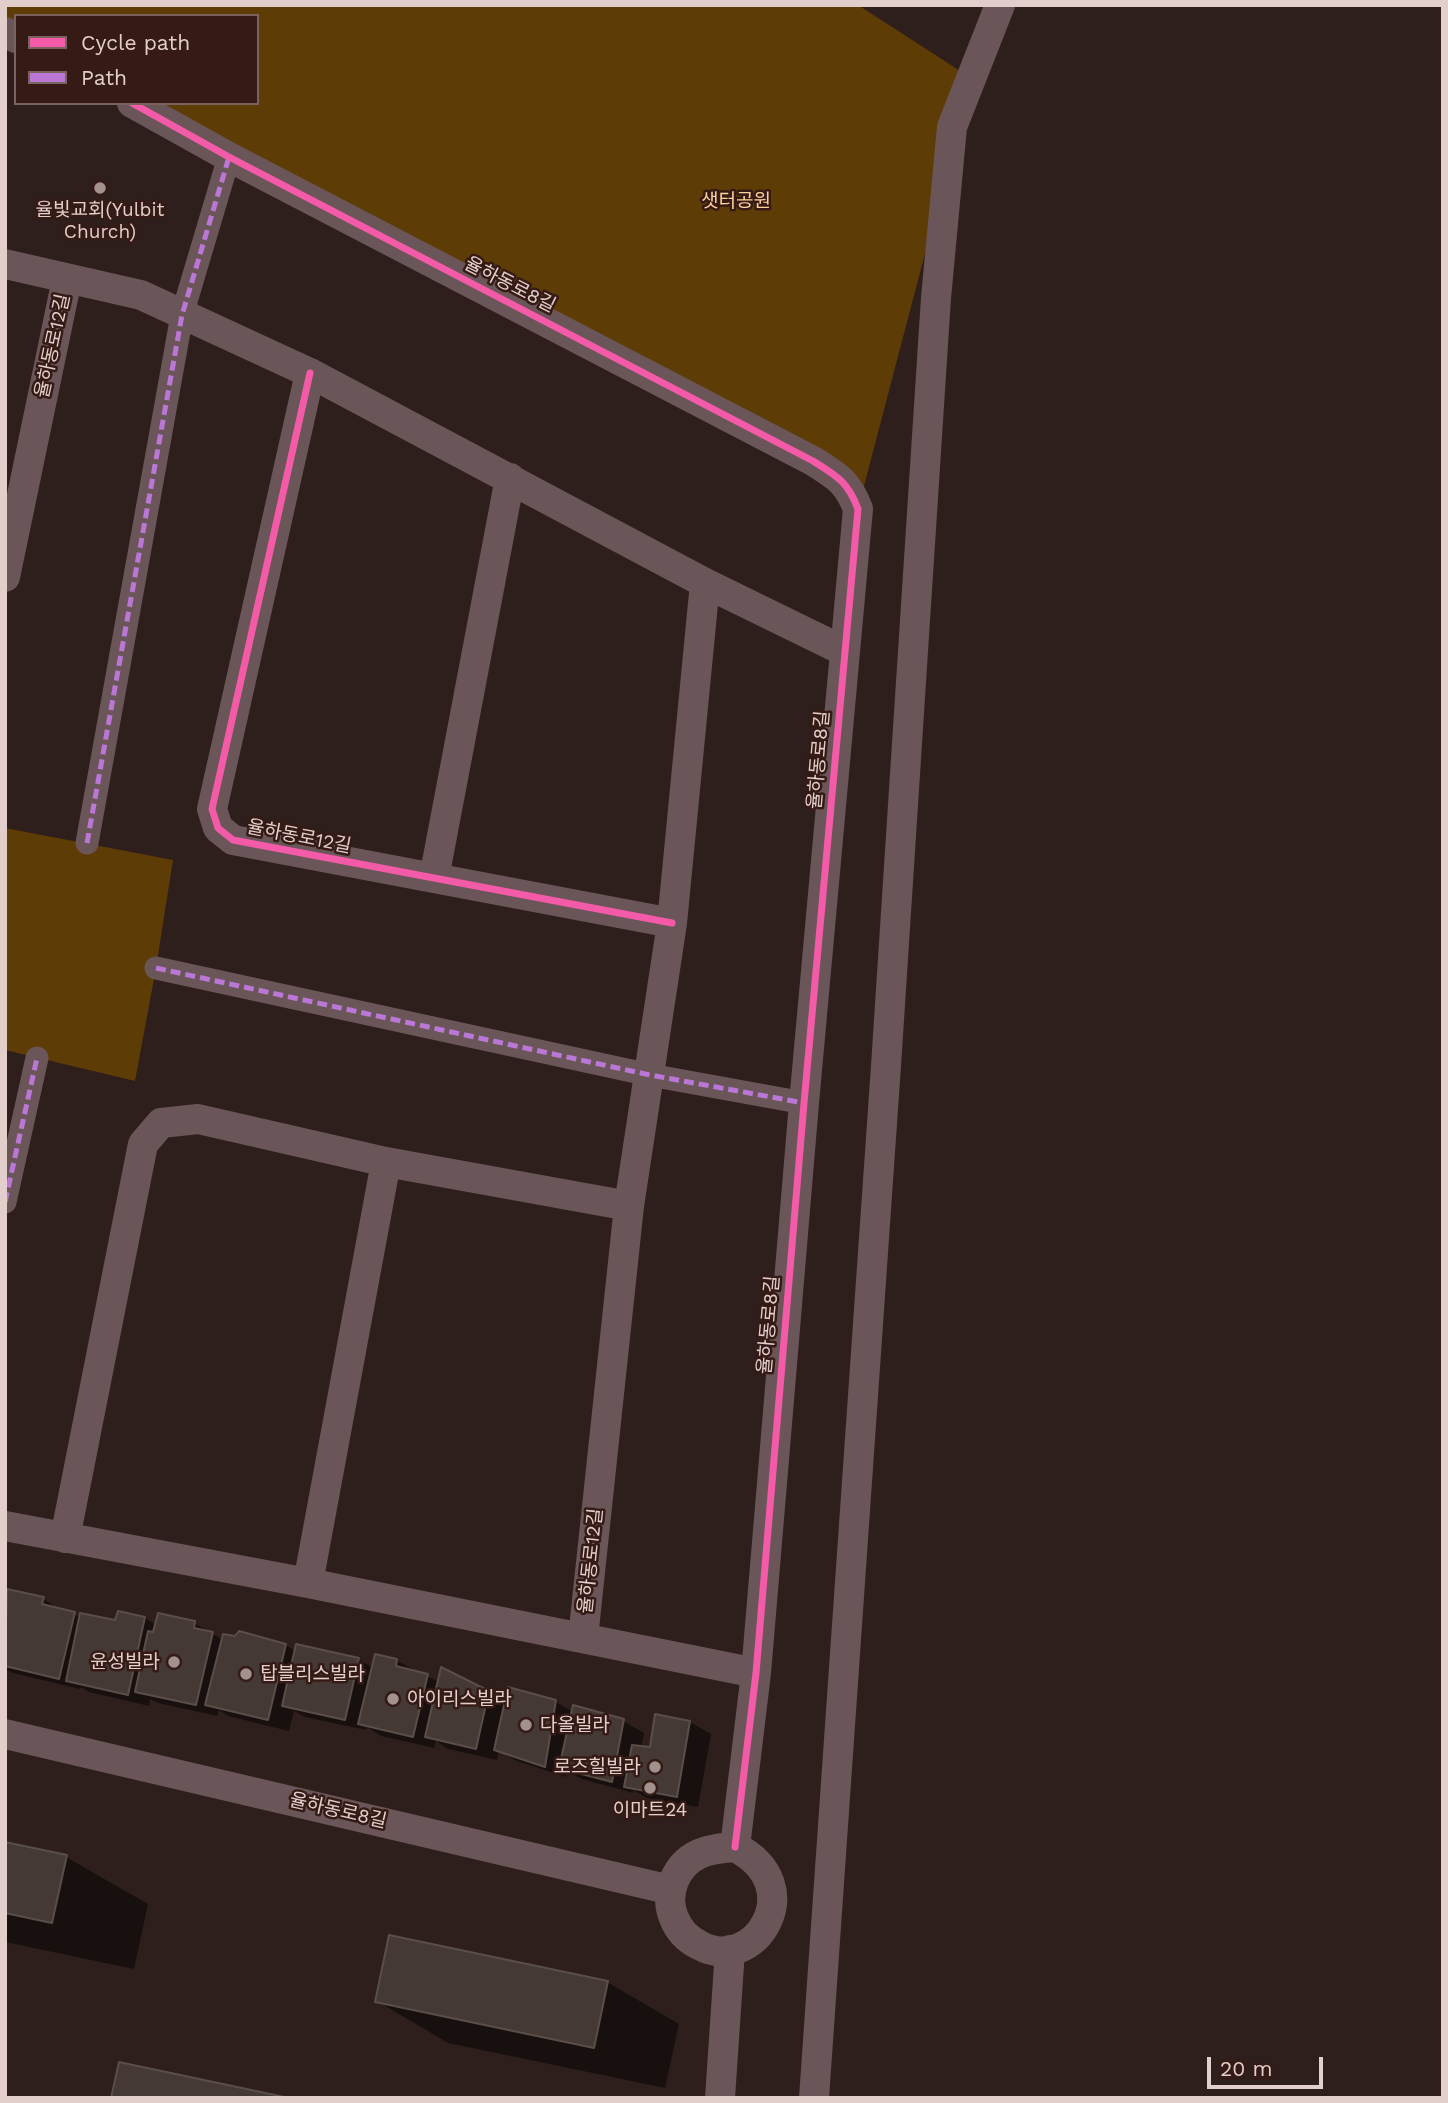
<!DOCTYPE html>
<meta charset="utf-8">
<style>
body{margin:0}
#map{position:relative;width:1448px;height:2103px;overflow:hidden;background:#2e1f1c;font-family:"Work Sans",sans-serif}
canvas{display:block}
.frame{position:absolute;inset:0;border:7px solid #e2cfcb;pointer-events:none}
.legend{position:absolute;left:14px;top:14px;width:245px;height:91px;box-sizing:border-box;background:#351a15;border:2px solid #7a625e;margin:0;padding:9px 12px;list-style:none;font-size:21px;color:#e2cfcb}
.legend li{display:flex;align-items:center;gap:14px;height:35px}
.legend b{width:35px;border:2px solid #7a625e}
.scale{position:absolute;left:1207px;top:2057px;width:116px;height:32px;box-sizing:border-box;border:4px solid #e2cfcb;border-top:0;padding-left:9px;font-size:21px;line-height:24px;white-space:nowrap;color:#e2cfcb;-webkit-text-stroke:5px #351a15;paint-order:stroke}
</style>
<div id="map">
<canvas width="1448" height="2103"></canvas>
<div class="frame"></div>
<ul class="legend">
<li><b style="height:9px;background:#f35aa7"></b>Cycle path</li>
<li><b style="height:9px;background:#ba77d6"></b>Path</li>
</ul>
<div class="scale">20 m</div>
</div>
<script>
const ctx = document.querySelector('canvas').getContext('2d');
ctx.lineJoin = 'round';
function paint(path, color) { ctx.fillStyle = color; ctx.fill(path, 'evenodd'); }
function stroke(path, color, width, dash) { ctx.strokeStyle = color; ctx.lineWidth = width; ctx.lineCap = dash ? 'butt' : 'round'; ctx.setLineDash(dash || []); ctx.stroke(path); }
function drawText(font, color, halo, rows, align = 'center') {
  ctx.font = font + ' "Work Sans","Noto Sans KR",sans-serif'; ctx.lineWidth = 5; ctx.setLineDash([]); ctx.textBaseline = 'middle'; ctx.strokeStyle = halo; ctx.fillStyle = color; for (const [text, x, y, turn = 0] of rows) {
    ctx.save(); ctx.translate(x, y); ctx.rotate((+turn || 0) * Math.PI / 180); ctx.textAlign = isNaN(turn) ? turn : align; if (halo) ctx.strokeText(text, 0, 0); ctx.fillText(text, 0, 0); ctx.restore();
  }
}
paint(new Path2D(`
 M5 5H858L971 78 858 509 851 490 132 103H257V16H16V38L5 32Z
 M5 828 173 860 156 968 135 1081 5 1050Z`), '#5d3c05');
paint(new Path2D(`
 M5 1593 43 1599 63 1611 81 1617 117 1622 145 1618 156 1625 194 1623 223 1640 286 1645 296 1652 358 1659 373 1668 397 1661 439 1682 488 1693 506 1703 510 1689 556 1702 573 1712 623 1721 644 1733 641 1748 651 1749 657 1716 690 1722 711 1734 698 1807 647 1798 633 1790V1793L582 1779 567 1771 566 1777 517 1761 499 1751 497 1760 448 1749 436 1741 434 1748 381 1736 367 1727 366 1730 305 1717 294 1711 289 1731 228 1716 219 1710 217 1716 158 1703 150 1699 149 1706 89 1692 81 1687 80 1689 13 1673 5 1669Z
 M5 1844 66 1857 148 1904 134 1969 5 1942Z
 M607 1982 679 2024 665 2088 448 2043 377 2001Z`), '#0007');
const building = new Path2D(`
 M7 1589 44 1597 42 1604 75 1612 59 1679 5 1666Z
 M118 1611 145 1617 128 1695 66 1681 80 1613 115 1620Z
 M158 1613 195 1621 194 1628 213 1632 196 1705 135 1692 148 1631 153 1632Z
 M239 1631 286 1644 268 1720 205 1705 223 1634 235 1636Z
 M296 1644 359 1658 345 1720 282 1706Z
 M375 1654 397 1659 396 1666 428 1674 413 1737 358 1724Z
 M441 1667 489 1691 476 1749 425 1737Z
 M508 1687 556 1700 545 1767 494 1750Z
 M573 1705 624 1719 612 1782 559 1768Z
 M655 1714 690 1721 677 1797 624 1787 632 1745 650 1747Z
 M5 1842 67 1855 52 1923 5 1913Z
 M389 1935 608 1981 594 2048 375 2002Z
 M119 2062 289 2098H111Z`);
paint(building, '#453935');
stroke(building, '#5a4e49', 2);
stroke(new Path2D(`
 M87 843 182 315 229 157
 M156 968 650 1075 804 1103
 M5 1202 37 1058`), '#6a5658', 23);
stroke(new Path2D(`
 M5 32 16 38
 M132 103 229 157 813 461C837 476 848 482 858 509L804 1103 756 1673 735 1847
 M5 264 141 295 310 373 705 583 844 651
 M310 373 212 809 218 828 233 840 672 923
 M5 577 67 279
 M434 878 510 478
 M5 1526 308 1583 756 1673
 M65 1538 143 1144 161 1123 198 1119 386 1162 629 1206
 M308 1583 386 1162
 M583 1638 629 1206 672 923 705 583
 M5 1734 671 1890
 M735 1847C812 1886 754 1976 699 1945 687 1939 679 1931 674 1918 664 1895 675 1865 699 1854 710 1849 723 1848 735 1847Z
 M720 2098 730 1950
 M814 2098 886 1066 936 298 952 127 1000 5`), '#6a5658', 30);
stroke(new Path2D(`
 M87 843 182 315 229 157
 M156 968 650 1075 804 1103
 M5 1202 37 1058`), '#ba77d6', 5, [10, 5]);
stroke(new Path2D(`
 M132 103 229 157 813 461C837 476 848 482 858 509L804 1103 756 1673 735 1847
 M310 373 212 809 218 828 233 840 672 923`), '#f35aa7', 7);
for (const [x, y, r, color] of [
 [100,188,7,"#a3918e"],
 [174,1662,7,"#a3918e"],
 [246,1674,7,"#a3918e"],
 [393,1699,7,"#a3918e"],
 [526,1725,7,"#a3918e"],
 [655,1767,7,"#a3918e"],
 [650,1788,7,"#a3918e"]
]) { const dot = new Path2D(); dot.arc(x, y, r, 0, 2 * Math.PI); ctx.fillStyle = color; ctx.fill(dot); stroke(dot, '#351a15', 2.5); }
drawText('19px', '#fcd098', '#351a15', [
 ["샛터공원",736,201]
]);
drawText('19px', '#e2cfcb', '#351a15', [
 ["율빛교회(Yulbit",100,210,"center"],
 ["Church)",100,232,"center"],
 ["윤성빌라",160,1662,"right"],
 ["탑블리스빌라",260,1674],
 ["아이리스빌라",407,1699],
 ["다올빌라",540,1725],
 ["로즈힐빌라",641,1767,"right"],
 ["이마트24",650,1810,"center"]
], 'left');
drawText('19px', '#e2cfcb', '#351a15', [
 ["율하동로8길",510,285,27],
 ["율하동로12길",53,346,-78],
 ["율하동로8길",819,760,-85],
 ["율하동로12길",299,837,11],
 ["율하동로8길",769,1325,-85],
 ["율하동로12길",591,1561,-84],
 ["율하동로8길",338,1811,13]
]);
</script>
